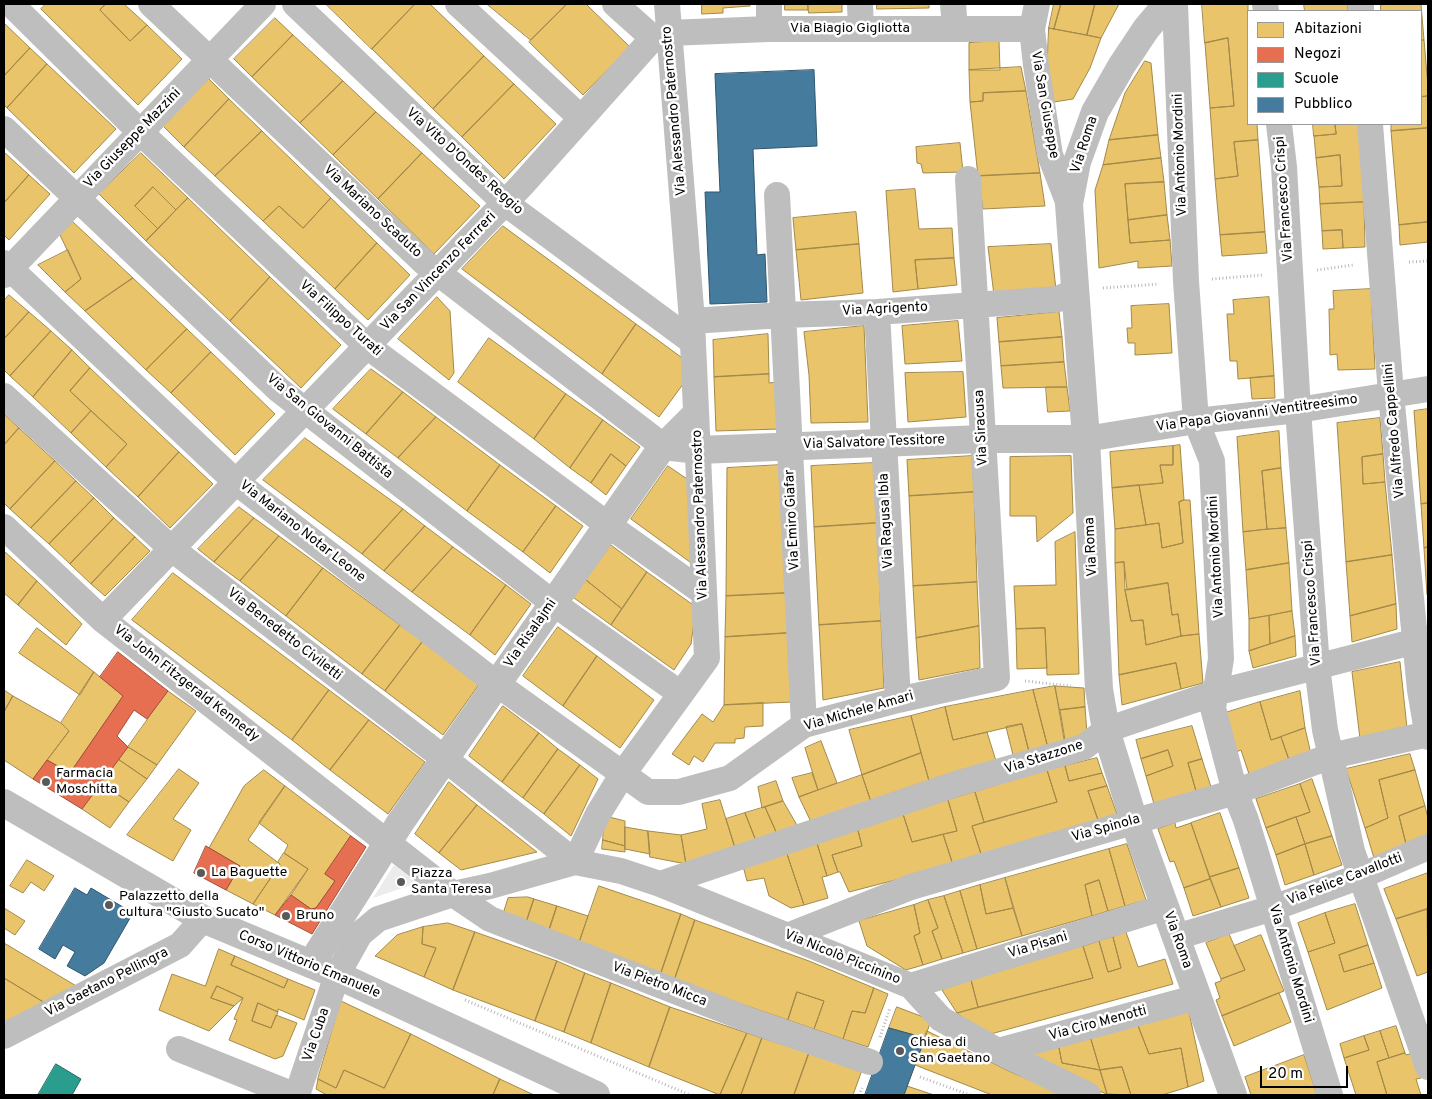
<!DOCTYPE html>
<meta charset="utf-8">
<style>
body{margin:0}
#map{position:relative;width:1432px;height:1099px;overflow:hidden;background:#fff;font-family:Overpass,sans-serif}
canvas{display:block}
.frame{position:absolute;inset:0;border:5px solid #000;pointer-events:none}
.legend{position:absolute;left:1247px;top:10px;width:175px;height:115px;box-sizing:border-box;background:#fff;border:1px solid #999;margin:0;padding:6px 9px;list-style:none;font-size:15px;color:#000}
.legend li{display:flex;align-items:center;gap:10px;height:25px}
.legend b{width:25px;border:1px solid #999}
.scale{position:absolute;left:1260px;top:1066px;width:88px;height:22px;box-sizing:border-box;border:2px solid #000;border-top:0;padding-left:6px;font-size:15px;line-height:18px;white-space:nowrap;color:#000;-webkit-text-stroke:4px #fff;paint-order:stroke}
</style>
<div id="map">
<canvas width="1432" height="1099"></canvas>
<div class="frame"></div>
<ul class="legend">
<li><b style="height:14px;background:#e9c46a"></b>Abitazioni</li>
<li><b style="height:14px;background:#e76f51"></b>Negozi</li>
<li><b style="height:14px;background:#2a9d8f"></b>Scuole</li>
<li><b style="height:14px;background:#457b9d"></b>Pubblico</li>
</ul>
<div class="scale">20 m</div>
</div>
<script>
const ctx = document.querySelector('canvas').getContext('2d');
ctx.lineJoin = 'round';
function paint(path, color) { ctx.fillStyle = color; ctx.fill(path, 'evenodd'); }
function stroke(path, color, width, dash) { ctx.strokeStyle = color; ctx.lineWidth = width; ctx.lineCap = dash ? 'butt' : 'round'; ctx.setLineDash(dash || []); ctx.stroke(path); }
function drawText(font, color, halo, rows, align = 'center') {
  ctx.font = font + ' Overpass,sans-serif'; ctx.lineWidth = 5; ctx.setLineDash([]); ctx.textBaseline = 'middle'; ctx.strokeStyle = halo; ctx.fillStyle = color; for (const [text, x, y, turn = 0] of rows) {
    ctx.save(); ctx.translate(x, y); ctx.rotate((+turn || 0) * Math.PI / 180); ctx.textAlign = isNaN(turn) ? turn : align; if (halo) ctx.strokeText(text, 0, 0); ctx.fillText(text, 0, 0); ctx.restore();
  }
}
paint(new Path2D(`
 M394 865 417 883 373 898Z`), '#ececec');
const homes = new Path2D(`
 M46 4H106L100 10 130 41 147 25 182 59 138 105 41 9Z
 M106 4H124L147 25 130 41 100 10Z
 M326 4H415L372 49Z
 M415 4H430L484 56 433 109 372 49Z
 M487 4H567L531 40Z
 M567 4H586L630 47 583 95 529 42Z
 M702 4H750V6L723 8V13L702 14Z
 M785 4H808V10H785Z
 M808 4H842V12L809 13Z
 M877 4H929V8L877 9Z
 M1054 4H1061L1054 29 1049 28Z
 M1061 4H1095L1087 35 1054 29Z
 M1095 4H1119L1101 38 1087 35Z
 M1202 4H1248V124H1257L1258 140 1234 142 1238 176 1215 179 1210 108 1234 106 1228 38 1205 43Z
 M1304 4H1348V11H1305Z
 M1381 4H1421L1424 40H1421V11H1381Z
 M275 18 293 35 252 77 234 59Z
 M4 23 30 48 4 76Z
 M1049 28 1101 38 1090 68 1073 99 1054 102 1047 68Z
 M293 35 343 81 300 123 252 77Z
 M1228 38 1234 106 1210 108 1205 43Z
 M1421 40H1424L1428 86V96L1421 97Z
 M999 41 1000 70H969V43Z
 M30 48 47 64 7 108 4 105V76Z
 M484 56 514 84 462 137 433 109Z
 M1145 61 1151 63 1158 135 1109 140 1125 93Z
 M47 64 116 129 74 173 7 108Z
 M1021 67 1026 91 983 93V101L970 102 969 70Z
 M209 79 229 99 184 147 163 126Z
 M343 81 376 112 333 155 300 123Z
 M514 84 556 124 504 179 462 137Z
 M1026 91 1040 173 978 176 970 102 983 101V93Z
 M1428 96V128L1391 131V124H1421V97Z
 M229 99 262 131 215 176 184 147Z
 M376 112 422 153 378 199 333 155Z
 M1313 124H1335L1336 134 1314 136Z
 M1335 124H1359L1364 202 1320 204 1319 187 1342 186 1340 155 1316 158 1314 136 1336 134Z
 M1428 128V222L1399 225 1391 131Z
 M262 131 331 198 303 228 279 206 263 221 215 176Z
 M1158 135 1161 158 1103 165 1109 140Z
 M1258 140 1265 232 1220 235 1215 179 1238 176 1234 142Z
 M960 143 963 172 923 173 921 164 917 163 916 147Z
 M4 152 29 175 4 203Z
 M141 153 188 198 176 210 153 187 135 206 158 229 146 241 99 194Z
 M422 153 480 206 434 254 378 199Z
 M1340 155 1342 186 1319 187 1316 158Z
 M1161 158 1164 182 1125 184 1128 220 1130 243 1170 240 1172 266 1138 268V261L1099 268 1095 190 1103 165Z
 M1040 173 1045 206 983 209 978 176Z
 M29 175 50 194 9 240 4 235V203Z
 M1164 182 1167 215 1128 220 1125 184Z
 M153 187 176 210 158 229 135 206Z
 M915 189 919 229 952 228 954 258 915 260 918 289 893 292 886 191Z
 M188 198 270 277 230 321 146 241Z
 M331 198 377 243 335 289 263 221 279 206 303 228Z
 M1364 202 1365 247 1343 248 1342 230 1322 231 1320 204Z
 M856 212 859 244 796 250 793 218Z
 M1167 215 1170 240 1130 243 1128 220Z
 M73 222 133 278 85 311 65 292 81 279 60 235Z
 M1428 222V242L1400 245 1399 225Z
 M503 226 636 324 602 374 462 269Z
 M1342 230 1343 248 1323 249 1322 231Z
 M1265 232 1267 253 1222 256 1220 235Z
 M377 243 410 275 368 320 335 289Z
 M859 244 863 293 801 300 796 250Z
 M1051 244 1056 290 994 295 988 247Z
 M68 250 81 279 65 292 38 265Z
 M954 258 957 285 918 289 915 260Z
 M270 277 341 345 301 388 230 321Z
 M133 278 187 329 146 370 85 311Z
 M1371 289 1375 369 1338 370 1337 354 1330 355 1329 309H1334L1333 291Z
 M9 295 29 312 4 339V301Z
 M437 297 450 311 454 373 449 380 398 339Z
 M1269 297 1274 376 1238 379 1237 361H1230L1227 314H1234L1233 300Z
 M1169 304 1172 353 1135 355V343H1128L1127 328H1132L1131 306Z
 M29 312 51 331 10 376 4 370V339Z
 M1059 312 1062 337 999 342 997 318Z
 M958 321 962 361 905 364 902 326Z
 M636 324 685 360 686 380 659 417 602 374Z
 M864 326 868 422 811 423 809 375 804 332Z
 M187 329 211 352 171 393 146 370Z
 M51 331 72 350 33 397 10 376Z
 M768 334 769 374 714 377 713 340Z
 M1062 337 1064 362 1001 366 999 342Z
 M489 338 566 394 534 439 458 382Z
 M72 350 90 368 70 391 91 411 71 433 33 397Z
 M211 352 275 414 235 455 171 393Z
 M1064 362 1067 387 1003 388 1001 366Z
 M90 368 179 452 138 497 106 467 127 444 70 391Z
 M371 369 403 392 366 434 333 409Z
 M963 372 966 417 908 422 905 373Z
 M769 374V383L777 382 779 429 716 431 714 377Z
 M1274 376 1275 398 1252 399 1250 378Z
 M1046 387H1067L1070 411 1048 412Z
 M403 392 436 417 398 458 366 434Z
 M566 394 603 420 570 468 534 439Z
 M1428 409V503L1421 504 1414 411Z
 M91 411 127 444 106 467 71 433Z
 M4 414 19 428 4 445Z
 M436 417 500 465 467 511 398 458Z
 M1380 418 1383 454 1362 457 1363 484 1385 482 1392 555 1346 562 1337 423Z
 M603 420 640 447 626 466 611 454 591 483 570 468Z
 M19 428 55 461 10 509 4 503V445Z
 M1279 431 1281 468 1262 471 1267 529 1243 532 1237 437Z
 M305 438 403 509 362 554 263 480Z
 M1180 445 1184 500 1179 502 1183 543 1162 548 1159 523 1146 525 1139 485 1163 483 1160 465H1173V446Z
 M1173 446V465H1160L1163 483 1112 488 1110 452Z
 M179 452 213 484 170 528 138 497Z
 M611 454 626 466 606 495 591 483Z
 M1383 454 1385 482 1363 484 1362 457Z
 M972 456 974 492 909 496 907 460Z
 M1071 456 1073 513 1037 542 1036 516H1010V457Z
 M55 461 76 481 31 528 10 509Z
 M874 463 877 523 814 527 811 466Z
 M500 465 556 506 523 552 467 511Z
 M781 465 787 593 726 596 727 468Z
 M668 466 699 487 694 565 631 519Z
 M1281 468 1286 528 1267 529 1262 471Z
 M76 481 94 498 49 544 31 528Z
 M1139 485 1146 525 1115 529 1112 488Z
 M974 492 977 582 913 586 909 496Z
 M94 498 114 518 70 564 49 544Z
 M1184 500H1190L1199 634 1181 636 1178 614 1172 615 1168 583 1127 590 1124 562 1115 563V529L1159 523 1162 548 1183 543 1179 502Z
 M1428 503V547L1424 548 1421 504Z
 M556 506 583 526 550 573 523 552Z
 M239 507 254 518 214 562 198 549Z
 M403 509 425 526 384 571 362 554Z
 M114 518 135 537 91 584 70 564Z
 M254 518 279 536 240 581 214 562Z
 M877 523 881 621 819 625 814 527Z
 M425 526 453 547 412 592 384 571Z
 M1286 528 1289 563 1246 570 1243 532Z
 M1075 532 1079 674 1047 675 1045 628 1016 629 1014 586 1056 585 1055 542Z
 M279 536 323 568 286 616 240 581Z
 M135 537 150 551 105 596 91 584Z
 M611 545 647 572 622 609 586 580Z
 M453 547 506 585 470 635 412 592Z
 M1428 547V595H1427L1424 548Z
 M4 551 37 581 18 605 4 593Z
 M1392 555 1396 604 1350 616 1346 562Z
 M1124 562 1125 590 1131 621 1143 620 1146 645 1181 636 1199 634 1203 683 1181 689 1176 663 1119 675 1115 563Z
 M1289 563 1292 611 1249 619 1246 570Z
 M323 568 400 625 362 674 286 616Z
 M647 572 696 607 691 644 674 670 611 625Z
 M173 573 329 690 292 740 132 620Z
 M586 580 622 609 611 625 574 598Z
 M37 581 82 624 66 645 18 605Z
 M977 582 979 626 916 638 913 586Z
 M1168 583 1172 615 1178 614 1181 636 1146 645 1143 620 1131 621 1125 590Z
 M506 585 531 604 495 655 470 635Z
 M787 593 788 633 725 637 726 596Z
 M1396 604 1397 629 1352 642 1350 616Z
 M1292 611 1295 636 1270 644 1269 616Z
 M1269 616 1270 644 1249 651V619Z
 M881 621 884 688 823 700 819 625Z
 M400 625 423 641 385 691 362 674Z
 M979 626 980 668 919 680 916 638Z
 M558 627 597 656 563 706 523 676Z
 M37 628 94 672 80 695 19 653Z
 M1045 628 1047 668 1017 669 1016 629Z
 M788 633 792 702 724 705 725 637Z
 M1295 636 1296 656 1253 668 1249 651Z
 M423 641 480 683 443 735 385 691Z
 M597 656 654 700 620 748 563 706Z
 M1400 662 1407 728 1360 739 1352 672Z
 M1176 663 1181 689 1122 705 1119 675Z
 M94 672 123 696 70 773 47 760 69 731 61 723Z
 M1055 686 1084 688 1085 707 1060 710Z
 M1055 686 1065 745 1048 748 1033 690Z
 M4 690 13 696 4 712Z
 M329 690 369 720 330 770 292 740Z
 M1033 690 1048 748 1029 752 1022 724 953 740 945 707Z
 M168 691 196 711 157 765 128 747Z
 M1300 691 1305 728 1271 740 1260 702Z
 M13 696 61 723 69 731 33 779 4 760V712Z
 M1260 702 1271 740 1281 737 1289 760 1249 774 1241 750 1236 752 1225 713Z
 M763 703V726L745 727 744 738 735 739V743H715L703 762 694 756 689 765 672 754 702 714 713 722 724 705Z
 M503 706 539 733 502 782 469 756Z
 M945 707 953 740 987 732 996 761 929 781 911 716Z
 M1085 707 1087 734 1065 740 1060 710Z
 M911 716 921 753 862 775 849 730Z
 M369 720 425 762 388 814 330 770Z
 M1022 724 1029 752 1013 755 1006 727Z
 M1192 726 1202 759 1188 763 1196 791 1154 804 1146 776 1173 766 1168 750 1141 759 1136 740Z
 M1305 728 1311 754 1289 760 1281 737Z
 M539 733 558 749 523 798 502 782Z
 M821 741 837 783 818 790 805 748Z
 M128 747 157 765 147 779 118 759Z
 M558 749 580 765 544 814 523 798Z
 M1168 750 1173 766 1146 776 1141 759Z
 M921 753 929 781 871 802 862 775Z
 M1410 754 1415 770 1379 780 1388 818 1365 828 1346 769Z
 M1097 758 1102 773 1069 781 1065 766Z
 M118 759 147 779 129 802 101 783Z
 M1202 759 1211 787 1196 791 1188 763Z
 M580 765 598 779 571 836 544 814Z
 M1065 766 1069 781 1102 773 1107 786 1088 791 1098 820 982 857 972 826 1057 802 1047 770Z
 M179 769 199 783 173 819 191 830 173 861 127 835Z
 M264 770 285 786 248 840 280 864 253 904 226 890 240 866 209 848 244 786Z
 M1047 770 1057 802 984 822 975 792Z
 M1415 770 1425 806 1399 816 1406 844 1374 858 1365 828 1388 818 1379 780Z
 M812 773 818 790 799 797 792 778Z
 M862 775 871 802 811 822 799 797Z
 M1312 779 1332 836 1305 844 1296 817 1310 812 1300 784Z
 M776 781 783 801 762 808 758 787Z
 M449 782 477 805 439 853 415 834Z
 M101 783 129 802 110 828 82 809Z
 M1300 784 1310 812 1266 828 1256 799Z
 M285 786 351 836 325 874 335 881 316 908 311 909 291 895 308 869 284 853 288 845 259 823Z
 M1107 786 1117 814 1098 820 1088 791Z
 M975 792 984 822 972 826 982 857 953 865 943 834 957 831 948 800Z
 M720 800 735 848 686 864 681 835 707 829 702 804Z
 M948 800 957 831 912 842 903 814Z
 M783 801 798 827 777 834 765 807Z
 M477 805 537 852 461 870 439 853Z
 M1425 806 1428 818V835L1406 844 1399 816Z
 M765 807 777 834 756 841 745 813Z
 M745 813 756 841 735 848 726 819Z
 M1220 813 1239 868 1210 877 1191 823Z
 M903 814 912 842 943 834 953 865 849 892 840 872H838L832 855 862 846 857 827Z
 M605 816 625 821V846L603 840Z
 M1296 817 1305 844 1276 855 1266 828Z
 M1175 823 1176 828 1191 823 1210 879 1184 888 1174 861 1170 862 1158 829Z
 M625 827 648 831 650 854 625 849Z
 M857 827 862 846 832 855 838 872 827 876 816 840Z
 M648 831 681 835 686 864 650 857Z
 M1332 836 1342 865 1314 875 1305 844Z
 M603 840 625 846V852L602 849Z
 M816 840 827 876 822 877 828 898 804 905 786 851Z
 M1127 844 1146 900 1125 906 1109 849Z
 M1305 844 1314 875 1285 885 1276 855Z
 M1109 849 1125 906 1108 911 1099 880 1085 885 1092 916 1022 936 1005 878Z
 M786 851 804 905 791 908 769 896 764 878 747 881 743 866Z
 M284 853 308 869 275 915 253 904 280 864 278 862Z
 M27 860 54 876 44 891 31 882 23 893 10 886Z
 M1239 868 1249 898 1221 907 1210 877Z
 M1428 873V909L1396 919 1384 889Z
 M1005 878 1013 908 986 914 980 885Z
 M1210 879 1221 907 1193 916 1184 888Z
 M1099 880 1108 911 1092 916 1085 885Z
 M980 885 986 914 1013 908 1022 936 977 949 960 891Z
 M599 886 681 914 660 976 578 946Z
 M960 891 977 949 963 953 944 896Z
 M944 896 963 953 942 959 932 931 938 928 928 900Z
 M528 897 534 899 525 926 502 917 508 898Z
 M534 899 557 906 548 934 525 926Z
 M928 900 938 928 932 931 942 959 923 965 914 936 920 933 914 905Z
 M1355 904 1368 945 1339 955 1344 972 1374 963 1382 988 1327 1010 1308 952 1335 943 1325 913Z
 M914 905 920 933 914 936 923 965 906 970 867 946 859 921Z
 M557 906 588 916 579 943 548 933Z
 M4 908 25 921 15 935 4 928Z
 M1427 909 1428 972 1417 976 1396 919Z
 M1325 913 1335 943 1308 952 1298 923Z
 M681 914 695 920 674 981 660 976Z
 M695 920 809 961 874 988 865 1013 852 1011 843 1039 814 1029 824 1001 797 992 788 1020 674 981Z
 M448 923 475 932 453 990 424 977 436 948 422 944 423 927Z
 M423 927 422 944 436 948 424 977 375 956 397 935Z
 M475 932 557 961 535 1021 453 990Z
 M1126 932 1138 967 1165 959 1173 984 987 1035 957 1013 1093 978 1083 946 1099 941 1108 972 1121 968 1113 937Z
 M1229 934 1245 970 1221 979 1206 943Z
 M1261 935 1284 991 1222 1016 1216 1000 1220 998 1215 983 1221 981V979L1245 970 1234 946Z
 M1113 937 1121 968 1108 972 1099 941Z
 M4 943 78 987 45 1003 4 978Z
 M1368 945 1374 963 1344 972 1339 955Z
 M1083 946 1093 978 978 1007 971 980Z
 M219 949 235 956 231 965 284 988 288 979 315 990 304 1020 278 1009V1012L258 1003 252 1021 271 1028 276 1015 297 1023 283 1056 275 1059 229 1040 237 1020 234 1019 243 998 217 986 211 998 234 1006 209 1031 159 1010 172 974 205 986Z
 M235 956 288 979 284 988 231 965Z
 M557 961 585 973 564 1032 535 1021Z
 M585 973 611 983 591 1043 564 1032Z
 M4 978 45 1003 4 1024Z
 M971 980 978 1007 957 1013 942 990Z
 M611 983 670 1007 649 1067 591 1043Z
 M217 986 243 998 234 1006 211 998Z
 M874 988 888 994 868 1047 843 1039 852 1011 865 1013Z
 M797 992 824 1001 814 1029 788 1020Z
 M1279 993 1291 1022 1234 1046 1222 1016Z
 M341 1001 411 1034 384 1088 344 1070 336 1088 318 1079Z
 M258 1003 278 1012 271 1028 252 1021Z
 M670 1007 747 1033 720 1095 649 1067Z
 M897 1007 931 1020 925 1038 889 1028Z
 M1188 1008 1204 1081 1188 1087 1181 1048 1149 1054 1137 1023Z
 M1137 1023 1149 1054 1181 1048 1188 1087 1162 1095H1131L1122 1067 1100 1070 1090 1036Z
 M1396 1026 1405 1053 1389 1058 1380 1031Z
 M927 1031 1013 1073 1067 1095H992L915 1065Z
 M1380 1031 1389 1058 1377 1062 1387 1095H1356L1344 1058 1369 1050 1364 1036Z
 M747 1033 762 1038 741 1095H720Z
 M411 1034 500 1079 493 1095H327L316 1089 318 1079 336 1088 344 1070 384 1088Z
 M1090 1036 1100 1070 1062 1063 1058 1043Z
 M1364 1036 1369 1050 1344 1058 1340 1044Z
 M762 1038 809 1053 794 1095H741Z
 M1058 1043 1062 1063 1100 1070 1107 1094 1062 1078 1026 1051Z
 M809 1053 862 1070 853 1095H794Z
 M1405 1053 1406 1055 1413 1053 1421 1078 1416 1079 1421 1095H1387L1377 1062Z
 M1304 1055 1317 1095H1251L1245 1077Z
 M1122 1067 1131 1095 1107 1094 1100 1070Z
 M500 1079 502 1080 534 1095H493Z
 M907 1086 934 1095H904Z`);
paint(homes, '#e9c46a');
stroke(homes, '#a3894a', 1);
const shops = new Path2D(`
 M118 652 168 691 147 719 134 710 117 736 128 747 82 809 33 779 47 760 70 773 123 696 100 677Z
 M351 836 366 847 312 934 275 915 291 895 311 909 316 908 335 881 325 874Z
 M206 846 240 866 226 890 194 873Z`);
paint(shops, '#e76f51');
stroke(shops, '#a24e39', 1);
const schools = new Path2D(`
 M56 1064 81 1079 72 1095H38Z`);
paint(schools, '#2a9d8f');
stroke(schools, '#1d6e64', 1);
const public = new Path2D(`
 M814 70 817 146 753 149 757 255 765 254 767 302 710 304 705 192H720L715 74Z
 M75 888 87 895 91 888 133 913 104 963 85 976 67 966 75 952 63 945 55 959 39 949Z
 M889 1028 925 1038 904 1095H865Z`);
paint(public, '#457b9d');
stroke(public, '#30566e', 1);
stroke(new Path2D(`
 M1409 262 1428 261
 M1317 270 1353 265
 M1212 279 1263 275
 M1103 288 1159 284
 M1025 681 1071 686
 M465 1000 690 1095
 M880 1037 890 1008
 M920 1077 970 1095
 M859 1095 862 1088`), '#b9b9b9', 3, [1, 2.5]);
stroke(new Path2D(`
 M11 4 140 132 367 346 608 525 704 593
 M151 4 425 263 663 446 696 413
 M295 4 505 203 693 342
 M458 4 581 118
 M615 4 653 38
 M860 4 861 29
 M953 4 955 28
 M1037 4 1032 29 1036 65 1050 155 1069 204
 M1175 4 1186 281 1196 421 1212 461 1221 659 1213 708 1235 792 1246 820 1330 1095
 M1265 4 1266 11
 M1361 4V11
 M769 29V4
 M1279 124 1284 167 1298 410 1317 666 1325 730 1352 851 1428 1067
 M1370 124 1391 394 1420 690 1428 737
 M4 129 279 390 553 603 681 694
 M777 195 804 725
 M4 263 236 482 497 684 648 792H679L730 778 804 725 898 700 997 678 968 179
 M4 275 263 4
 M877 312 898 700
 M692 321 782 315 877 312 1058 299 1076 291
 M4 396 172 549 445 759 575 862
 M1086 439 1196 421 1298 410 1428 389
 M4 527 103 620 453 894 490 919 749 1020 870 1062
 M103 620 521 186 653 38 668 33 769 29H1032
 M575 862 598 814 622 775 707 658 692 321 667 4
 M660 884 959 783 1084 747 1106 730 1215 693 1428 638
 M787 936 911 887 1235 792 1331 756 1428 734
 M1176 937 1273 908 1361 876 1428 847
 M911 986 1165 907
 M4 1036 180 945 203 919
 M179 1049 294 1095
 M998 1051 1198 997
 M297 1095 337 975 360 934 378 919 453 894 490 886 575 862 621 871 660 884 911 986 941 1019 998 1051 1088 1095`), '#bebebe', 26);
stroke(new Path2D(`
 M1167 4 1146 29 1122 65 1095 112 1077 162 1069 204 1086 439 1099 689 1106 730 1134 821 1233 1095
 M4 803 203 919 337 975 596 1095
 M311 964 400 823 663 446 698 450 983 439H1086`), '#bebebe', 28);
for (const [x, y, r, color] of [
 [46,782,5,"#595959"],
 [201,873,5,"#595959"],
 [401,882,5,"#595959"],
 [109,905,5,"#595959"],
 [286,916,5,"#595959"],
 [900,1051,5,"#595959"]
]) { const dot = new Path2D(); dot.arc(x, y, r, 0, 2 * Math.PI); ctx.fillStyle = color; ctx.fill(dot); stroke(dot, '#fff', 2); }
drawText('14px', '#000', '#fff', [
 ["Via Biagio Gigliotta",850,29],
 ["Via San Giuseppe",1044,105,80],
 ["Via Alessandro Paternostro",675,111,-95],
 ["Via Giuseppe Mazzini",133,139,-46],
 ["Via Roma",1085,145,-72],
 ["Via Antonio Mordini",1181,155,-92],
 ["Via Vito D'Ondes Reggio",464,162,42],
 ["Via Francesco Crispi",1285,199,-94],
 ["Via Mariano Scaduto",372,212,43],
 ["Via San Vincenzo Ferrreri",439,272,-46],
 ["Via Agrigento",885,310,-3],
 ["Via Filippo Turati",340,319,42],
 ["Via Papa Giovanni Ventitreesimo",1257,414,-8],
 ["Via San Giovanni Battista",329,427,39],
 ["Via Siracusa",982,428,-93],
 ["Via Alfredo Cappellini",1395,431,-95],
 ["Via Salvatore Tessitore",874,443,-2],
 ["Via Alessandro Paternostro",701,515,-92],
 ["Via Emiro Giafar",793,520,-93],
 ["Via Ragusa Ibla",887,521,-93],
 ["Via Mariano Notar Leone",302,532,38],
 ["Via Roma",1092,547,-93],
 ["Via Antonio Mordini",1217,557,-93],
 ["Via Francesco Crispi",1313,603,-94],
 ["Via Risalajmi",531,634,-55],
 ["Via Benedetto Civiletti",284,635,38],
 ["Via John Fitzgerald Kennedy",186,684,38],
 ["Via Michele Amari",859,712,-16],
 ["Via Stazzone",1044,758,-18],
 ["Via Spinola",1106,829,-16],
 ["Via Felice Cavallotti",1345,880,-21],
 ["Via Roma",1177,940,70],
 ["Via Pisani",1038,946,-17],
 ["Via Nicolò Piccinino",842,958,22],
 ["Via Antonio Mordini",1290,964,73],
 ["Corso Vittorio Emanuele",309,965,23],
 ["Via Gaetano Pellingra",107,983,-27],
 ["Via Pietro Micca",659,985,21],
 ["Via Ciro Menotti",1098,1024,-15],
 ["Via Cuba",317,1035,-71]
]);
drawText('14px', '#000', '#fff', [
 ["Farmacia",56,774],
 ["Moschitta",56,790],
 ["La Baguette",211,873],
 ["Piazza",411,874],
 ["Santa Teresa",411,890],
 ["Palazzetto della",119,897],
 ["cultura \"Giusto Sucato\"",119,913],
 ["Bruno",296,916],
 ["Chiesa di",910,1043],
 ["San Gaetano",910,1059]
], 'left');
</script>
